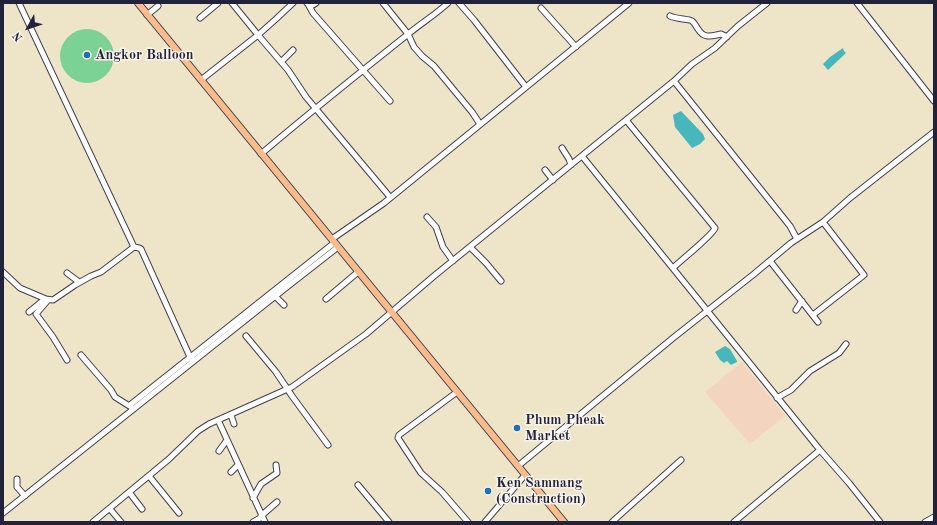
<!DOCTYPE html>
<style>
body{margin:0}
#map{position:relative;width:937px;height:525px;overflow:hidden;background:#eee5c9;font-family:"Old Standard TT",serif}
canvas{display:block}
.frame{position:absolute;inset:0;border:4px solid #22223b;pointer-events:none}
.north{position:absolute;left:8px;top:8px;width:40px;height:40px;-webkit-text-stroke:3px #f7f3e8;paint-order:stroke;rotate:230deg;font-size:11px;font-weight:700;line-height:16px;text-align:center;color:#22223b}
.north::after{content:'';display:block;margin:auto;width:14px;height:18px;background:#22223b;clip-path:polygon(50% 0,100% 100%,50% 72%,0 100%)}
</style>
<div id="map">
<canvas width="937" height="525"></canvas>
<div class="frame"></div>
<div class="north">N</div>
</div>
<script>
const ctx = document.querySelector('canvas').getContext('2d');
ctx.lineJoin = 'round';
function paint(path, color) { ctx.fillStyle = color; ctx.fill(path, 'evenodd'); }
function stroke(path, color, width, dash) { ctx.strokeStyle = color; ctx.lineWidth = width; ctx.lineCap = dash ? 'butt' : 'round'; ctx.setLineDash(dash || []); ctx.stroke(path); }
function drawText(font, color, halo, rows, align = 'center') {
  ctx.font = font + ' "Old Standard TT",serif'; ctx.lineWidth = 3; ctx.setLineDash([]); ctx.textBaseline = 'middle'; ctx.strokeStyle = halo; ctx.fillStyle = color; for (const [text, x, y, turn = 0] of rows) {
    ctx.save(); ctx.translate(x, y); ctx.rotate((+turn || 0) * Math.PI / 180); ctx.textAlign = isNaN(turn) ? turn : align; if (halo) ctx.strokeText(text, 0, 0); ctx.fillText(text, 0, 0); ctx.restore();
  }
}
paint(new Path2D(`
 M742 362 785 416 750 444 705 392Z`), '#f3d4be');
paint(new Path2D(`
 M60 56a27 27 0 1 1 54 0a27 27 0 1 1-54 0Z`), '#7cd194');
paint(new Path2D(`
 M843 48 844 51 846 53 828 70 827 69 823 64 830 57Z
 M681 111 703 134 705 139 700 144 692 148 675 127 673 115Z
 M725 346 730 349 737 361V362L731 365 727 361 724 363 720 360 715 352Z`), '#48b7bd');
const minor = new Path2D(`
 M19 3 134 247 139 248 141 249 190 357 194 361
 M293 3 276 19 258 35 288 70 306 97 390 197
 M307 3 313 5 316 3
 M383 3 408 34 414 47 422 56 434 66 472 112 480 124
 M459 3 474 20 526 87
 M857 3 934 101
 M308 4 313 13 390 101
 M541 8 576 47
 M147 15 158 6
 M670 16C675 19 690 19 692 21 695 23 696 27 698 29 704 39 711 36 721 34L727 37
 M200 18 218 3
 M281 62 293 50
 M201 80 258 35 232 3
 M674 81 790 226 797 239
 M626 120 715 228C713 235 681 260 673 268
 M562 148 569 159 571 165
 M261 154C309 113 358 74 407 35 420 24 435 15 448 3
 M582 156 820 450 849 483 880 522
 M545 170 553 180
 M427 217 436 227 443 247 453 261
 M332 239 384 203 629 3
 M470 247 486 263 501 281
 M770 261 818 322
 M3 272 20 288 46 299 53 300 75 285 91 276 101 272 134 247
 M67 273 79 282
 M275 296 284 305
 M326 299 358 272
 M48 300 36 314 53 337 67 360
 M796 310 802 301
 M29 312 45 299
 M813 315 864 275 823 222
 M246 336 276 372 292 396 328 445
 M81 355 111 390 115 397 131 407
 M457 392 399 435 398 438 421 473 442 492 468 522
 M777 398 791 390 810 371 839 353 846 344
 M130 405 334 243
 M231 415 234 424
 M218 420 265 522
 M219 451 227 440
 M518 466 673 338 754 274 791 243 823 222 850 198 934 132
 M231 472 238 465
 M149 476 179 513
 M17 479V487L25 496
 M358 485 389 522
 M129 492 142 509
 M253 498 261 484 277 473 276 465
 M110 509 121 522
 M3 513 283 290 338 247
 M261 516 277 502
 M93 522 169 459 198 431 209 424 292 387 366 334 434 276 674 81 692 64 715 48 738 26 767 3
 M253 522 262 517
 M485 522 525 475
 M612 522 681 460
 M734 522 820 450
 M925 522 934 517`);
const major = new Path2D(`
 M138 3 564 522`);
stroke(minor, '#413f50', 7);
stroke(major, '#413f50', 8);
stroke(minor, '#fff', 5);
stroke(major, '#fabc8b', 6);
for (const [x, y, r, color] of [
 [87,55,4,"#1f6fb2"],
 [517,428,4,"#1f6fb2"],
 [488,491,4,"#1f6fb2"]
]) { const dot = new Path2D(); dot.arc(x, y, r, 0, 2 * Math.PI); ctx.fillStyle = color; ctx.fill(dot); stroke(dot, '#f7f3e8', 1.5); }
drawText('bold 14px', '#22223b', '#f7f3e8', [
 ["Angkor Balloon",95,55],
 ["Phum Pheak",525,420],
 ["Market",525,436],
 ["Ken Samnang",496,483],
 ["(Construction)",496,499]
], 'left');
</script>
